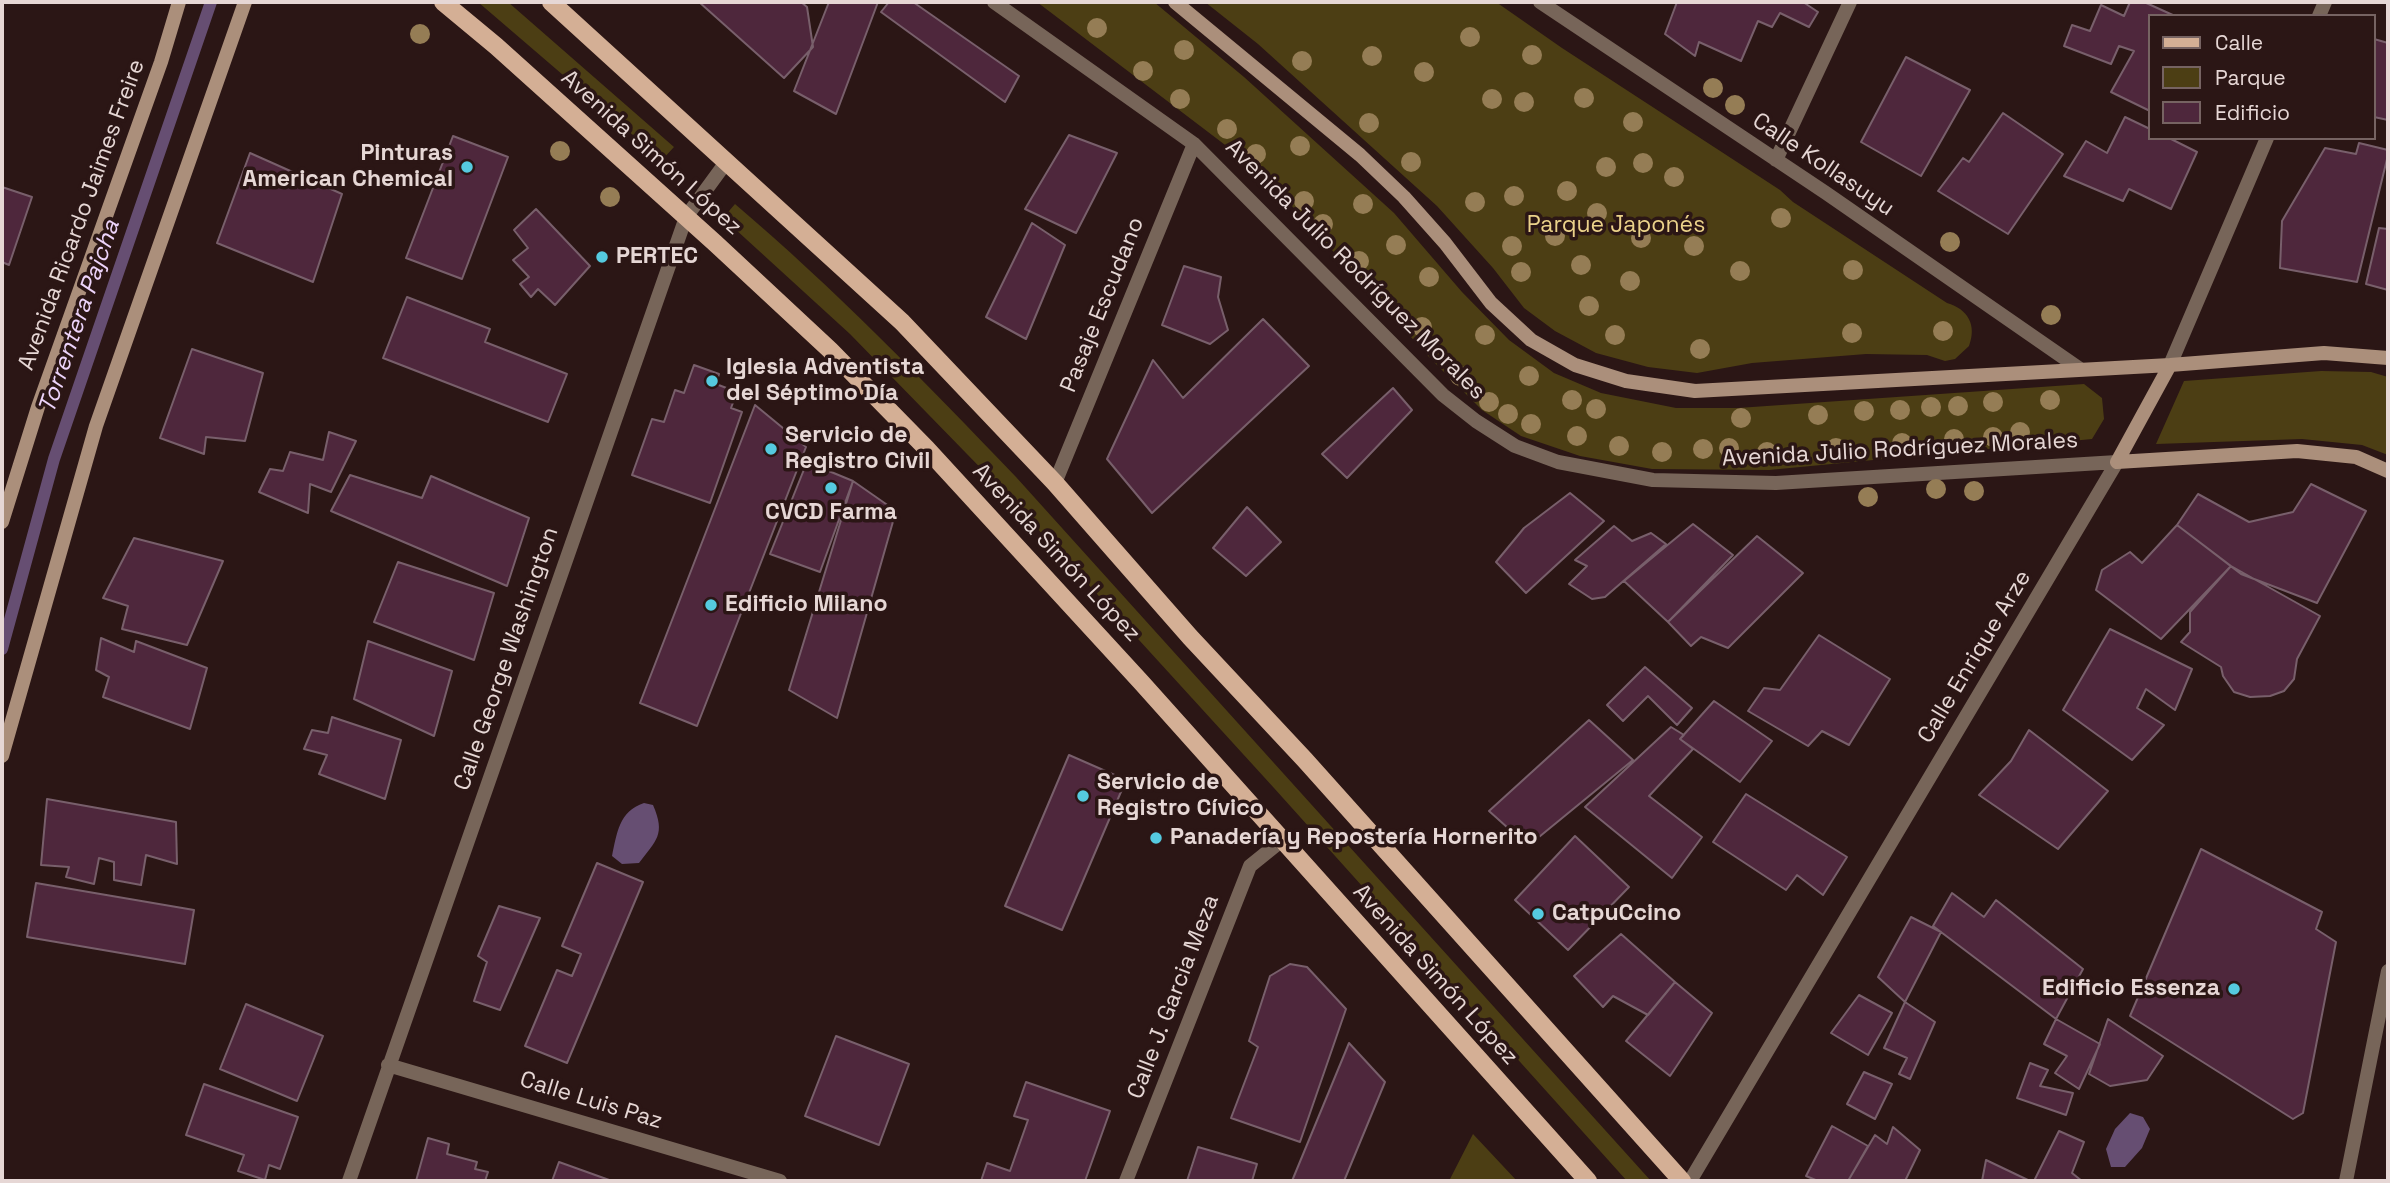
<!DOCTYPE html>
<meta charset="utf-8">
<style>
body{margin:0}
#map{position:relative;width:2390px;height:1183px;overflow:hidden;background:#2b1615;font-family:"Space Grotesk",sans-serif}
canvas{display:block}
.frame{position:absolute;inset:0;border:4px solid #e6d7d5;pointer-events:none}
.legend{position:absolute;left:2148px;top:14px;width:228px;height:126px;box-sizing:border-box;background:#2b1615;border:2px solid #766362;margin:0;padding:9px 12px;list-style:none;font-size:21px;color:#e6d7d5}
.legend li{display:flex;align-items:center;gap:14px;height:35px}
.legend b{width:35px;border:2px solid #766362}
</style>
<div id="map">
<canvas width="2390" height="1183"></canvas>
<div class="frame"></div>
<ul class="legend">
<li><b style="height:9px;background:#d4af95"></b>Calle</li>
<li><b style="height:19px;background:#4c3e14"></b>Parque</li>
<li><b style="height:19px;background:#4e273c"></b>Edificio</li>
</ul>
</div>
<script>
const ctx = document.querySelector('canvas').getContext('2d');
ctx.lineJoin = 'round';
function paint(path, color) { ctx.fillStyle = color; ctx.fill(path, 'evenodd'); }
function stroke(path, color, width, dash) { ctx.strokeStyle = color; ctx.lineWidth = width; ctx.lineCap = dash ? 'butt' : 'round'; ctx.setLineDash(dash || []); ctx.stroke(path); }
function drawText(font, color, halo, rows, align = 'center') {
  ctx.font = font + ' "Space Grotesk",sans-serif'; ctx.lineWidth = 7; ctx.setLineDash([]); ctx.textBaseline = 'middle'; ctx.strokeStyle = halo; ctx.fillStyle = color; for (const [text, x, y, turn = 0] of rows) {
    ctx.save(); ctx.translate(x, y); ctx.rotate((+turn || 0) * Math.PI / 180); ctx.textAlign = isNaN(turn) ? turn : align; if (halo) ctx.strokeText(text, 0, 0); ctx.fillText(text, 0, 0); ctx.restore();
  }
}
paint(new Path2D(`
 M478 2H508L674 147 662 160Z
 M1037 2H1154L1244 77 1394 213 1462 292 1509 340 1554 373 1601 393 1676 408H1738L2084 384 2102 398 2104 419 2092 439 1769 470 1652 469 1580 456 1521 436 1482 410 1430 358 1262 173Z
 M1205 2H1496L1562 48 1780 190 1793 202 1947 303C1968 309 1977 325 1969 346L1955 359 1945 361 1927 355 1866 354 1752 363 1697 373 1648 367 1596 353 1555 331 1524 308 1493 268 1437 206 1258 44Z
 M735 204C834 288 926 383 1016 477L1651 1181H1627L1274 788 1004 492 850 334 723 218Z
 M2321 371 2371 372 2388 377V455L2362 445 2302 439 2156 444 2184 381Z
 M1473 1134 1517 1181H1449Z`), '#4c3e14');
paint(new Path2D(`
 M644 803 653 805C666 835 656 840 639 863L622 864 612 856C617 833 619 811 644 803Z
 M2130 1113 2143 1117 2150 1129 2142 1148 2125 1167H2111L2106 1149 2115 1129Z`), '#664e72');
stroke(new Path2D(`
 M2 649 54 459 211 2`), '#664e72', 12);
const building = new Path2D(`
 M699 2H801L807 7 813 47 784 78Z
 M829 2H878L836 114 794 91Z
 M889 2H913L1019 76 1005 102 881 12Z
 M1677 2H1803L1818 12 1809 27 1780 13 1772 27 1758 21 1741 61 1699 42 1695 56 1665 34Z
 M2130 2H2144L2175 16H2150V111L2111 92 2134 51 2119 46 2111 64 2064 46 2072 25 2090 31 2101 5 2124 16Z
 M2374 39 2388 43V120L2374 117Z
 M1906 57 1970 90 1921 176 1861 142Z
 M2003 113 2063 154 2008 234 1938 191 1963 158 1969 162Z
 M2125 117 2150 129V138H2169L2197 152 2171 209 2129 189 2123 201 2064 176 2086 141 2107 153Z
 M1069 135 1117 153 1076 233 1025 209Z
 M453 136 508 157 462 279 406 258Z
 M2359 143 2388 150V155L2357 282 2280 268 2282 221 2325 148 2356 154Z
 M250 153 342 194 313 282 217 243Z
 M2 187 32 197 9 265 2 262Z
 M536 209 590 266 555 305 538 289 531 297 520 284 529 277 513 260 528 248 514 230Z
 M1032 223 1065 245 1026 339 986 317Z
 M2379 228 2388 229V290L2366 284Z
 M1184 266 1221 277 1218 297 1228 330 1210 344 1162 325Z
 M407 297 490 329 485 342 567 374 548 422 383 358Z
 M1263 319 1309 366 1152 513 1107 459 1153 360 1183 398Z
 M192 349 263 373 245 441 206 437 204 454 160 438Z
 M694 365 719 374 716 384 737 392 731 408 742 412 710 503 632 475 652 419 664 422 675 390 684 393Z
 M1393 388 1412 410 1347 478 1322 454Z
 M755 405 806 447 697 726 640 703Z
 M329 432 356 441 331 492 310 484 308 513 259 492 270 469 283 471 290 452 323 460Z
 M807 462 853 481 820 572 770 554Z
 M350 475 422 498 431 476 529 518 507 586 331 511Z
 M853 481 896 511 837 718 789 690Z
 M2311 484 2366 511 2317 603 2241 574 2177 525 2198 494 2249 522 2293 512Z
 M1570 493 1604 521 1526 593 1496 562 1524 528Z
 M1247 507 1281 542 1246 576 1213 548Z
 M1693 524 1733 555 1668 622 1624 581Z
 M2177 525 2231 566 2161 639 2096 590 2102 570 2130 552 2142 563Z
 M1614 526 1632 541 1651 533 1666 544 1605 597 1592 599 1569 584 1587 566 1575 560Z
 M1757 536 1803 573 1728 648 1701 637 1691 646 1668 622Z
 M134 538 223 561 187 645 122 629 128 606 103 598Z
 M398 562 494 593 474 660 374 622Z
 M2231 566 2320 616 2297 659 2294 679 2284 691 2270 696 2250 697 2234 692 2223 676 2221 667 2181 642 2190 632V612Z
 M2110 629 2192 669 2175 710 2146 689 2137 708 2164 725 2132 760 2063 710Z
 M1819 635 1890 679 1849 745 1822 731 1808 746 1748 711 1764 688 1780 690Z
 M101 638 134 652 136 641 207 668 190 729 103 697 109 677 96 670Z
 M368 641 452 671 434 736 354 699Z
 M1645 667 1692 708 1677 725 1648 696 1623 721 1607 705Z
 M1714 701 1772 741 1740 782 1680 739Z
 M332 717 401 740 385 799 319 774 327 755 304 749 312 730 328 733Z
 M1589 720 1633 760 1528 846 1489 811Z
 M1671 727 1684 735 1680 739 1693 749 1649 796 1702 837 1672 878 1585 807Z
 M2029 730 2108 791 2058 849 1979 795 2011 761Z
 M1069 755 1126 780 1062 930 1005 906Z
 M1746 794 1847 857 1823 895 1797 875 1786 890 1713 842Z
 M47 799 176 822 177 864 146 855 141 885 114 880V862L99 858 94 884 66 877 69 867 41 865Z
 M1575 836 1629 887 1568 950 1515 900Z
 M2201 849 2322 912 2316 929 2336 942 2303 1113 2293 1119 2130 1016Z
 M597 863 643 882 567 1063 525 1046 557 970 572 976 581 954 562 946Z
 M36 883 194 910 185 964 27 937Z
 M1952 893 1984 917 1996 900 2083 969 2056 1019 1933 926Z
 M499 906 540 918 500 1010 474 1001 487 962 478 956Z
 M1911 917 1941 932 1905 1002 1878 977Z
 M1621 934 1675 982 1648 1015 1613 996 1603 1007 1574 976Z
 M1290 964 1307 967 1346 1009 1300 1142 1231 1118 1258 1047 1249 1041 1270 976Z
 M1675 982 1712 1013 1670 1076 1626 1041Z
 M1859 995 1892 1013 1868 1055 1831 1033Z
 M1905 1002 1935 1022 1910 1079 1899 1074 1907 1058 1884 1048Z
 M246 1004 323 1036 297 1101 220 1069Z
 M2056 1019 2100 1044 2079 1089 2055 1073 2067 1056 2044 1044Z
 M2108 1019 2163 1056 2147 1080 2110 1086 2089 1074Z
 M836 1036 909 1064 879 1145 805 1116Z
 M1349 1043 1385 1082 1344 1181H1292Z
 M2030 1063 2048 1070 2040 1086 2073 1093 2066 1115 2017 1098Z
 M1864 1072 1892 1084 1875 1119 1847 1104Z
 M1026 1082 1110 1111 1085 1181H981L987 1163 1010 1171 1028 1120 1014 1116Z
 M204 1084 298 1117 280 1169 269 1165 265 1180 238 1171 244 1155 186 1135Z
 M1832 1126 1868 1146 1848 1181H1818L1806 1176Z
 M1893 1127 1920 1150 1905 1181H1848L1875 1135 1887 1144Z
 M2059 1131 2084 1142 2072 1173 2082 1181H2034Z
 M428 1138 449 1144 447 1154 477 1162 475 1169 488 1172 485 1181H416Z
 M1198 1147 1257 1164 1252 1181H1187Z
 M1986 1160 2030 1181H1982Z
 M559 1162 612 1181H552Z`);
paint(building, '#4e273c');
stroke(building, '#785f6b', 2);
stroke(new Path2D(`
 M994 2 1194 144 1443 395 1476 421 1515 446 1558 462 1653 480 1776 483 2117 462
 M1540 2 1826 193 2080 369
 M2319 16 2325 2
 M1776 160 1850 2
 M2170 365 2267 138
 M1055 483 1194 144
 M388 1065 780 1181
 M349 1181 686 217 727 161
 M1126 1181 1250 866 1281 841
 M1690 1181 2117 462
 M2346 1181 2388 971`), '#776559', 14);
stroke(new Path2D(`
 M1175 2 1360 155 1404 197 1445 243 1491 303 1531 340 1575 365 1626 381 1695 391 2170 365 2324 353 2388 358
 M2117 462 2297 451 2356 457 2388 471
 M2117 462 2170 365
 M2 522 38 407 161 62 179 2
 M2 756 96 426 245 2`), '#ab8f7b', 14);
stroke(new Path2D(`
 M443 2 496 46 715 243 830 350 927 449 1141 682 1588 1181
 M551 2 902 322 1055 483 1190 637 1305 760 1682 1181`), '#d4af95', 18);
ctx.fillStyle = '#957d55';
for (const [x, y] of [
 [1097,28],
 [420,34],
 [1470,37],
 [1184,50],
 [1532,55],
 [1372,56],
 [1302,61],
 [1143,71],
 [1424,72],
 [1713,88],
 [1584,98],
 [1180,99],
 [1492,99],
 [1524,102],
 [1735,105],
 [1633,122],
 [1369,123],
 [1227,129],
 [1300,146],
 [560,151],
 [1256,154],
 [1411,162],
 [1643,163],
 [1606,167],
 [1674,177],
 [1567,191],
 [1514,196],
 [610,197],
 [1304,201],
 [1475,202],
 [1363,204],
 [1597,213],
 [1781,218],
 [1323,224],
 [1555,236],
 [1641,238],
 [1950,242],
 [1396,245],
 [1512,246],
 [1694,246],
 [1359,261],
 [1581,265],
 [1853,270],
 [1740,271],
 [1521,272],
 [1429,277],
 [1630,281],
 [1589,306],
 [2051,315],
 [1422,327],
 [1943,331],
 [1852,333],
 [1485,335],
 [1615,335],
 [1700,349],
 [1460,376],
 [1529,376],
 [1572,400],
 [2050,400],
 [1489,402],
 [1993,402],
 [1958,406],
 [1931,407],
 [1596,409],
 [1900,410],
 [1864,411],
 [1508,414],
 [1818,415],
 [1741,418],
 [1531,424],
 [2020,432],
 [1577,436],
 [1993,437],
 [1954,439],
 [1902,443],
 [1619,446],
 [1729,448],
 [1836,448],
 [1703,449],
 [1662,452],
 [1767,452],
 [1936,489],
 [1974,491],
 [1868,497]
]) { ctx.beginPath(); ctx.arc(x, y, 10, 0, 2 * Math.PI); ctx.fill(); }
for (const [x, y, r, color] of [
 [467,167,7,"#55cadf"],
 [602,257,7,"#55cadf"],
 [712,381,7,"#55cadf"],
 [771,449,7,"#55cadf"],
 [831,488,7,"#55cadf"],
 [711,605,7,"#55cadf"],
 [1083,796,7,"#55cadf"],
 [1156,838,7,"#55cadf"],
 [1538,914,7,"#55cadf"],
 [2234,989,7,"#55cadf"]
]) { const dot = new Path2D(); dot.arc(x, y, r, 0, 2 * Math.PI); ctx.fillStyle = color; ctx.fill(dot); stroke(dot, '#2b1615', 2.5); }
drawText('23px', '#e6d7d5', '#2b1615', [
 ["Avenida Simón López",651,153,42],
 ["Calle Kollasuyu",1823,165,34],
 ["Avenida Ricardo Jaimes Freire",82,215,-70],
 ["Avenida Julio Rodríguez Morales",1355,270,45],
 ["Pasaje Escudano",1103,305,-68],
 ["Avenida Julio Rodríguez Morales",1900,450,-3],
 ["Avenida Simón López",1056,553,47],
 ["Calle Enrique Arze",1975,657,-59],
 ["Calle George Washington",507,659,-71],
 ["Avenida Simón López",1435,975,48],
 ["Calle J. Garcia Meza",1174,997,-69],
 ["Calle Luis Paz",591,1101,17]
]);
drawText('bold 23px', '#e6d7d5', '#2b1615', [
 ["Pinturas",453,154,"right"],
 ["American Chemical",453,180,"right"],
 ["PERTEC",616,257],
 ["Iglesia Adventista",726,368],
 ["del Séptimo Día",726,394],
 ["Servicio de",785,436],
 ["Registro Civil",785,462],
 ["CVCD Farma",831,513,"center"],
 ["Edificio Milano",725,605],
 ["Servicio de",1097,783],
 ["Registro Cívico",1097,809],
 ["Panadería y Repostería Hornerito",1170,838],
 ["CatpuCcino",1552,914],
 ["Edificio Essenza",2220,989,"right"]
], 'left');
drawText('23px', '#ebd28a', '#2b1615', [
 ["Parque Japonés",1616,226]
]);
drawText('italic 24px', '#edd4fa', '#2b1615', [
 ["Torrentera Pajcha",80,317,-71]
]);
</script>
